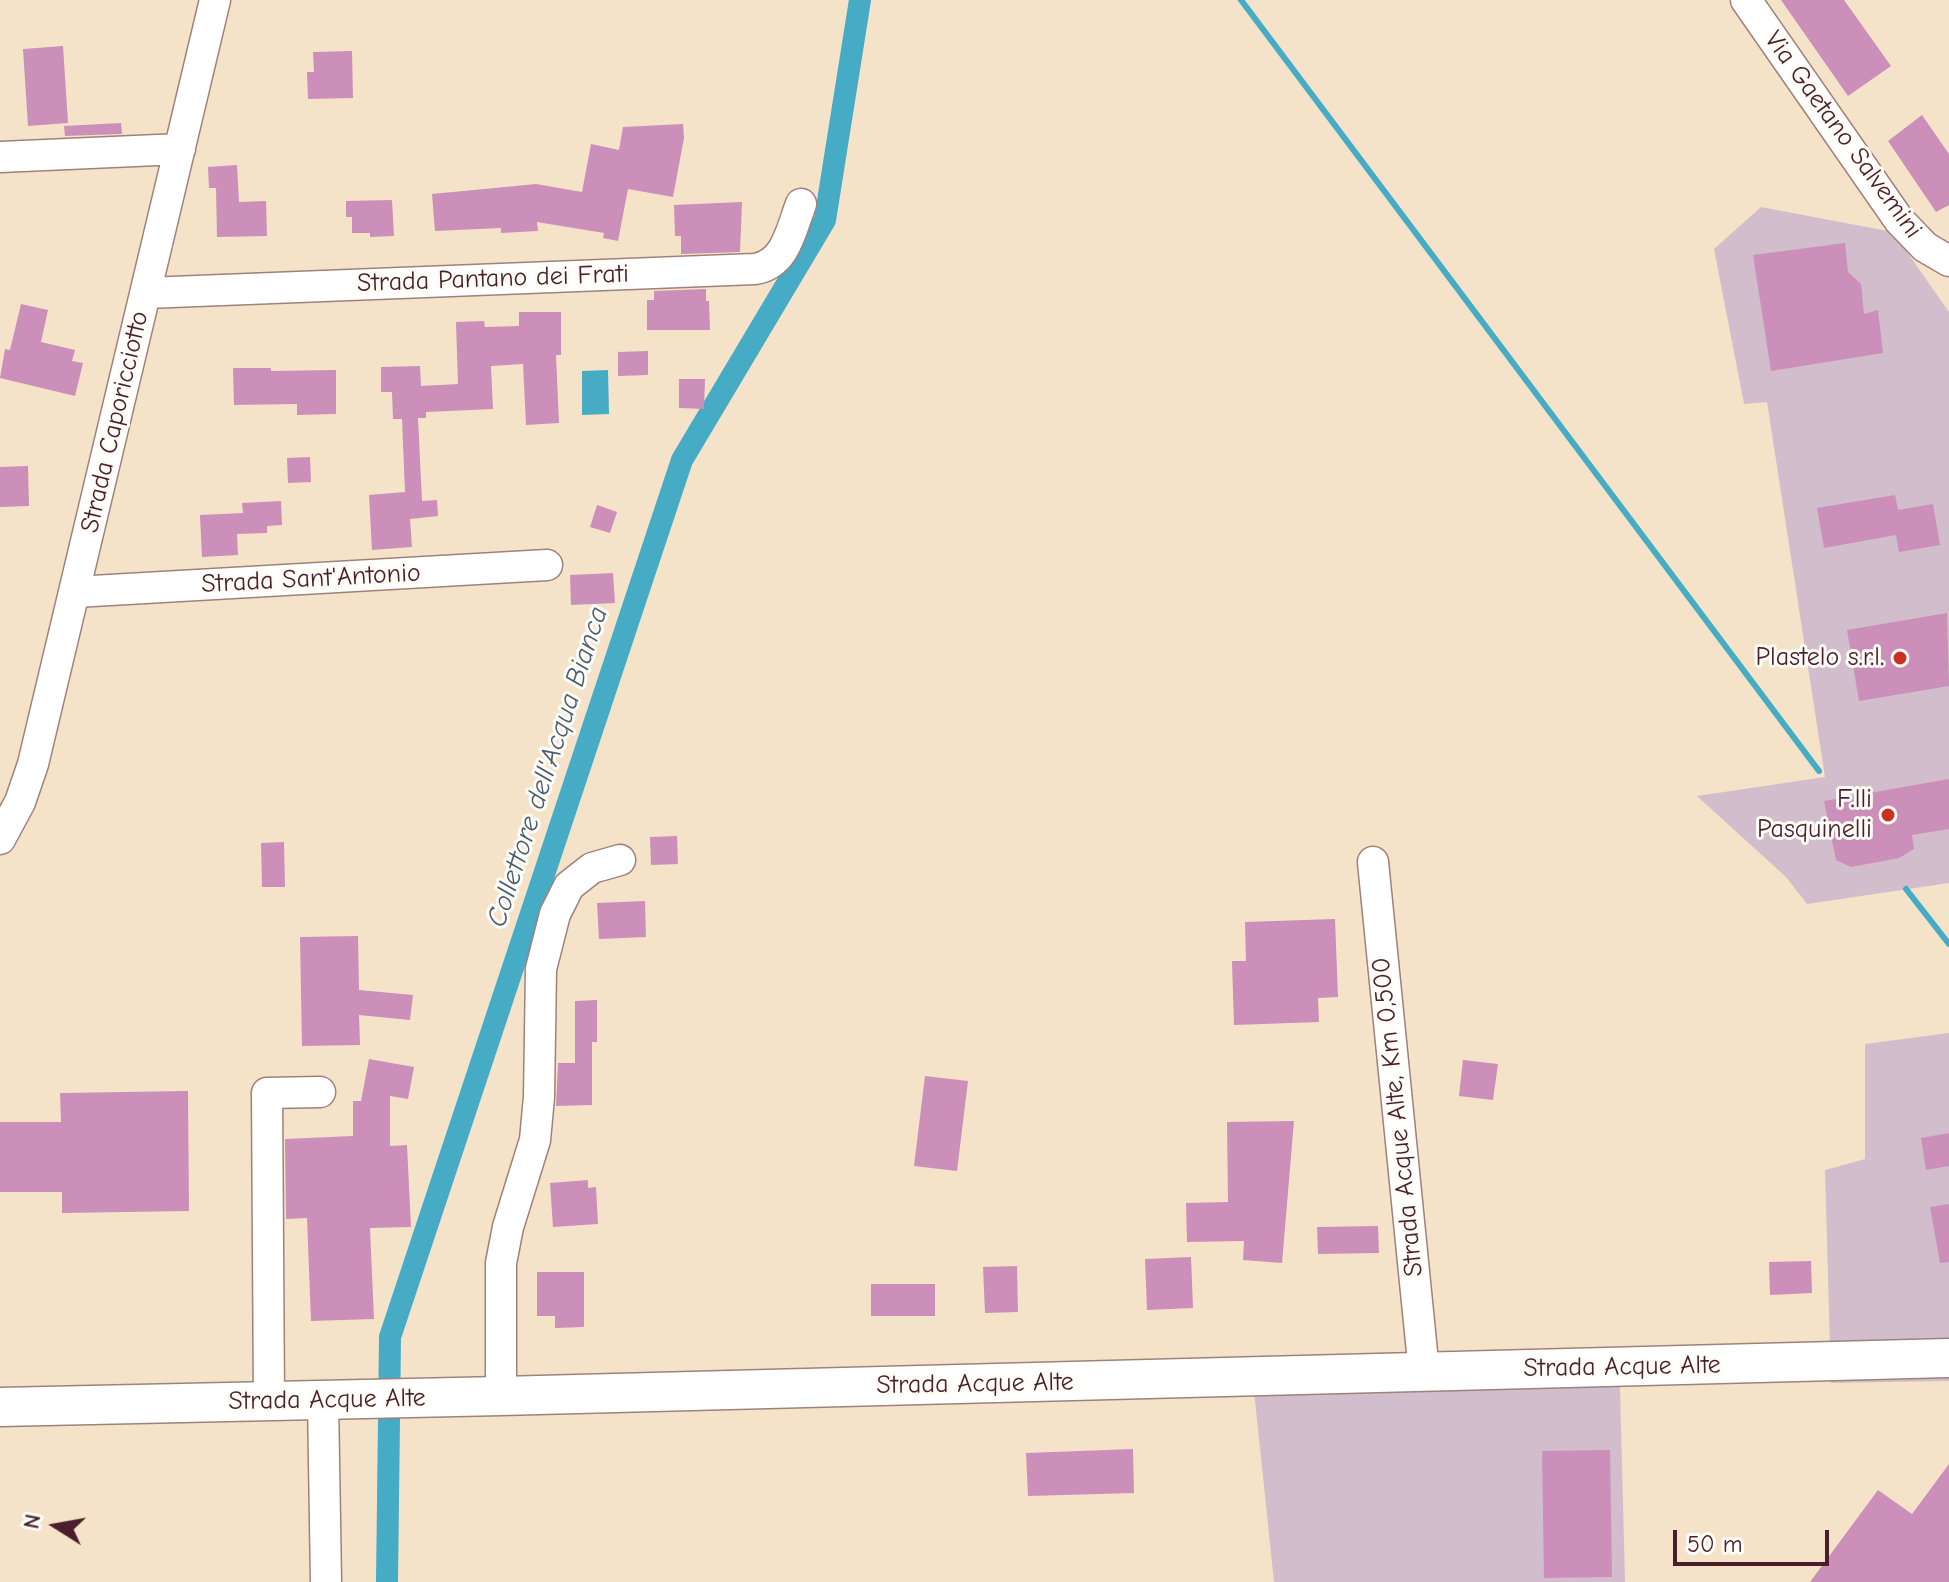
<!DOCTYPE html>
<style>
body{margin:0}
#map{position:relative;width:1949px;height:1582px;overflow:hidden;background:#f5e3c9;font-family:"Comic Neue",sans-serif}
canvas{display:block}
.north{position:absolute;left:16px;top:1486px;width:80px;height:80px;-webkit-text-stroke:6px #fdfcf7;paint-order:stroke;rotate:281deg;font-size:22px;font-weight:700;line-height:32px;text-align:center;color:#4a1f2b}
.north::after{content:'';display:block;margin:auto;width:28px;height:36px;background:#4a1f2b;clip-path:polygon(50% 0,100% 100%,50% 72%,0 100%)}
.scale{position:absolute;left:1673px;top:1530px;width:156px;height:36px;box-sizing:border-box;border:4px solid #4a1f2b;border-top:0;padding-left:10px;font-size:24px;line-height:28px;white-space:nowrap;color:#4a1f2b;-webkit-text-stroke:6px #fdfcf7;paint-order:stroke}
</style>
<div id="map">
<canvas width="1949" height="1582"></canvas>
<div class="north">N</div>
<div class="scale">50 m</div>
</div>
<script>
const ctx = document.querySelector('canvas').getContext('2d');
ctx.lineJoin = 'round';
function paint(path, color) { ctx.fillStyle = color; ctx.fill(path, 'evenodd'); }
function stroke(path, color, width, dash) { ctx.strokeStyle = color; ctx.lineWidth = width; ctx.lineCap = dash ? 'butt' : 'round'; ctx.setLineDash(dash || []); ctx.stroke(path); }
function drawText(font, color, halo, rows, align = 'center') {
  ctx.font = font + ' "Comic Neue",sans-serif'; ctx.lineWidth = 6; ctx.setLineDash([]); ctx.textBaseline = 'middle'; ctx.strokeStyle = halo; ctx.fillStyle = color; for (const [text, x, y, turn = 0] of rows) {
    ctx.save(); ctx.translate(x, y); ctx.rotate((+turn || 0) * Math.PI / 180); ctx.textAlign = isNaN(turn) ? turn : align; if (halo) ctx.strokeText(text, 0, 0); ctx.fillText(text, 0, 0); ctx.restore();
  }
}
paint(new Path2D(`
 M1761 207 1893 232 1949 312V883L1807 904 1786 877 1697 796 1825 777 1767 402 1744 404 1714 249Z
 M1949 1033V1381L1831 1383 1825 1170 1865 1159V1044Z
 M1620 1386 1625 1582H1274L1254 1391Z`), '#d1bdcc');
paint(new Path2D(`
 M608 370 609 414 582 415V371Z`), '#46abc5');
stroke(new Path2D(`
 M1241 0 1819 771
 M1906 889 1949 944`), '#46abc5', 6);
stroke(new Path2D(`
 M387 1582 390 1337 682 460 825 220 860 0`), '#46abc5', 22);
paint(new Path2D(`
 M1781 0H1844L1891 66 1848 96Z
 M63 46 68 123 28 126 23 49Z
 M352 51 353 98 308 99 307 72H314L313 52Z
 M1922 115 1949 154V205L1936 212 1888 141Z
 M121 123 122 134 65 136 64 126Z
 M683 124 684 138 673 197 628 189 618 241 603 238 604 233 537 222 538 231 501 233V228L435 231 432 194 536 184 582 192 591 144 619 150 623 127Z
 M237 165 239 202 266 201 267 236 217 237 216 188H209L208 167Z
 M392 200 394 236 370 237V233H352V217H346V201Z
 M742 202 740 252 681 254V236H675L674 205Z
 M1845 243 1848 272 1861 284 1864 314 1878 310 1883 353 1771 371 1753 255Z
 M706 289V301H709L710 330H647V300H654V291Z
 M21 304 48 310 41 342 75 350 72 361 83 363 75 396 0 378 5 349 10 350Z
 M519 312H561V355H556L559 423 526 425 523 364 491 366 493 409 426 412V418H418L422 501 437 500 438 516 410 519 412 547 372 550 369 495 405 492 402 419H393L392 392H381V367L420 366 421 386 458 384 456 322 484 321 485 327 519 326Z
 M648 351V375L618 376V352Z
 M233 368H271V371L336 370V414L297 415V404L234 405Z
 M679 379H705L704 409 679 408Z
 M310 457 311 482 288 483 287 458Z
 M28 466 29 506 0 507V467Z
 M1895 495 1898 510 1933 504 1940 545 1899 552 1896 535 1824 548 1817 508Z
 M281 501 282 525 267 526V533L237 534 238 555 202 557 200 515 243 513 242 503Z
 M597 505 617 512 610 533 590 527Z
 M613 573 615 603 571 605 570 575Z
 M1947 613 1949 686 1859 701 1847 630Z
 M1949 779V829L1912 835 1914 849 1899 858 1851 867 1836 860 1824 801Z
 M677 836 678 864 651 865 650 837Z
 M284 842 285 887H262L261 843Z
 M645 901 646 937 599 939 597 903Z
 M1335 919 1338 997 1318 998 1319 1022 1234 1025 1232 961H1246L1245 922Z
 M358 936 359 990 413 995 410 1020 359 1015 360 1045 302 1046 300 937Z
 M597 1000V1042H592V1105L556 1106 558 1063H575V1001Z
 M369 1059 414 1067 408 1099 390 1096V1146L407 1145 411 1227 370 1228 374 1319 311 1321 307 1218 286 1219 285 1139 353 1136V1101H361Z
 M1463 1060 1498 1064 1493 1100 1459 1096Z
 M925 1076 968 1081 957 1171 914 1166Z
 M188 1091 189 1211 62 1213V1192H0V1122H61L60 1093Z
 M1294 1121 1282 1263 1243 1260 1244 1241 1187 1242 1186 1203 1228 1202 1227 1122Z
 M1949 1133V1166L1926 1170 1921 1138Z
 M588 1180V1188L596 1187 598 1224 553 1227 550 1183Z
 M1949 1204V1262L1940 1263 1930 1207Z
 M1378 1226 1379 1253 1318 1254 1317 1227Z
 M1191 1257 1193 1308 1147 1310 1145 1259Z
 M1811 1261 1812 1293 1770 1295 1769 1262Z
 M1017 1266 1018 1312 985 1313 983 1267Z
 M537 1272H584V1327L555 1328V1316H537Z
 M871 1284H935V1316H871Z
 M1133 1449 1134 1493 1028 1496 1026 1453Z
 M1610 1450 1612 1577 1544 1578 1542 1451Z
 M1949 1464V1582H1810L1878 1490 1912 1514Z`), '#cb8fb9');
const minor = new Path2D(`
 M1746 0 1899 220 1925 247 1949 261
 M0 157 180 149
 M146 293 755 269C786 264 791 230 801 204
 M75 592 547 565
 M0 839 20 802 33 764 215 0
 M1373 862 1424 1372
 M501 1396V1263L508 1227 535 1140 539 1097 541 969 555 914 569 886 592 868 620 860
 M323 1400 326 1582
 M269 1401 267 1093 320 1092`);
const major = new Path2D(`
 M0 1407 501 1396 1949 1358`);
stroke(minor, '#a0817a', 33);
stroke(major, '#a0817a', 41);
stroke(minor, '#fff', 30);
stroke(major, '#fff', 38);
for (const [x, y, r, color] of [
 [1900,658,8,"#c8321e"],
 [1888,815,8,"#c8321e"]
]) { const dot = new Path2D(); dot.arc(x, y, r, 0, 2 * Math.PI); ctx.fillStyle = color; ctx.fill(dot); stroke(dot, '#fdfcf7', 3); }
drawText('26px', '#4a1f2b', '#fdfcf7', [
 ["Via Gaetano Salvemini",1843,135,54],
 ["Strada Pantano dei Frati",493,279,-2],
 ["Strada Caporicciotto",115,422,-77],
 ["Strada Sant'Antonio",311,579,-3],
 ["Strada Acque Alte, Km 0,500",1398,1117,-96],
 ["Strada Acque Alte",1622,1367,-1],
 ["Strada Acque Alte",975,1384,-1],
 ["Strada Acque Alte",327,1400,-1]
]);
drawText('26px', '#4a1f2b', '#fdfcf7', [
 ["Plastelo s.r.l.",1884,658],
 ["F.lli",1872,800],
 ["Pasquinelli",1872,830]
], 'right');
drawText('italic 28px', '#485e70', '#fdfcf7', [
 ["Collettore dell'Acqua Bianca",548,767,-72]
]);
</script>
